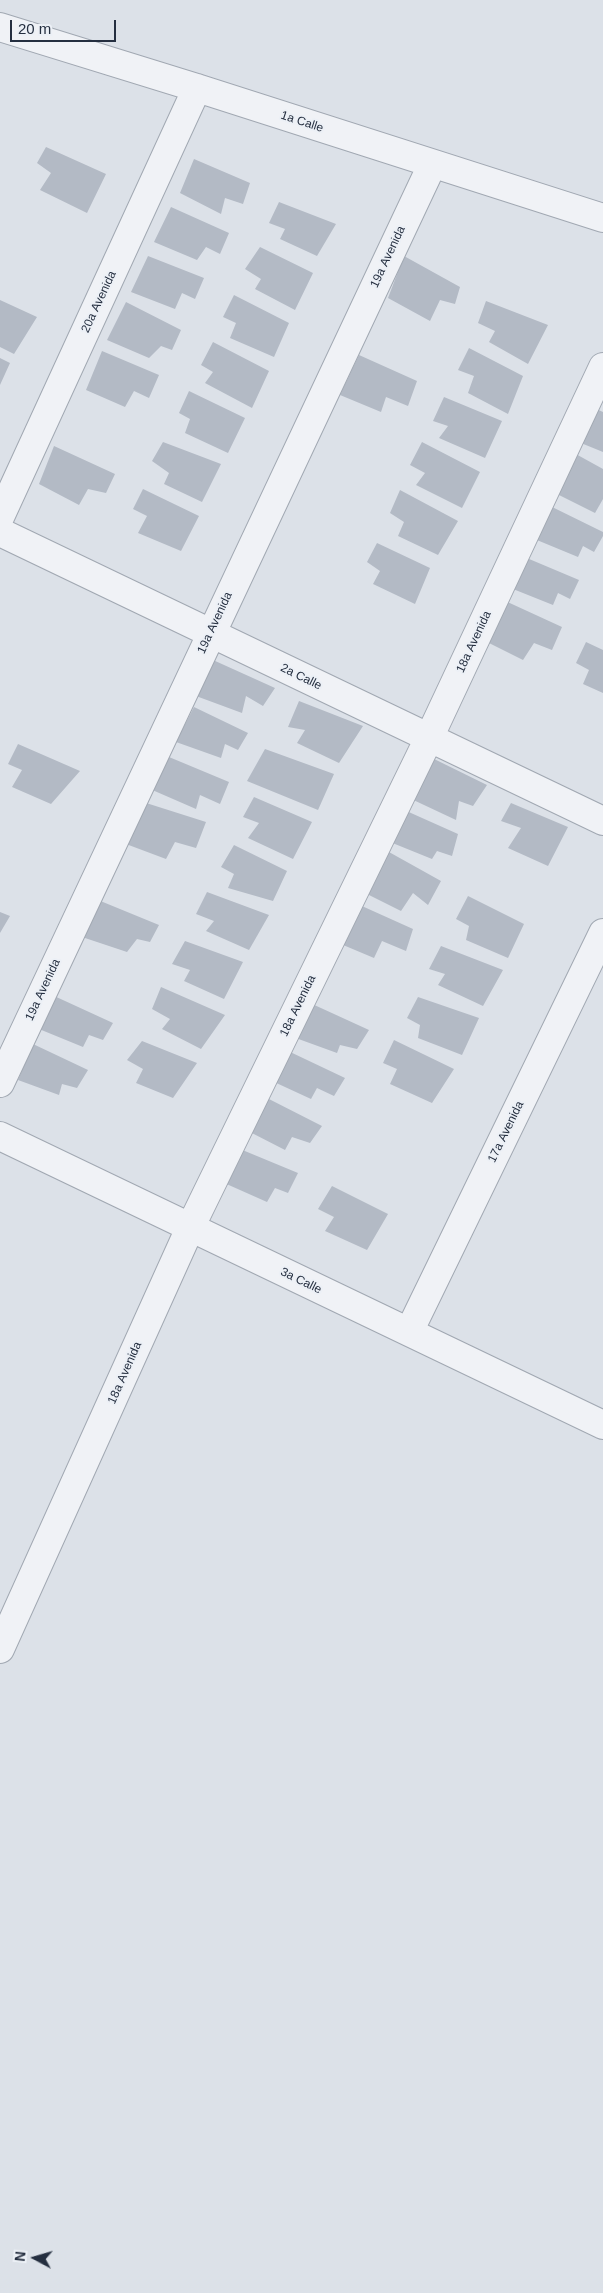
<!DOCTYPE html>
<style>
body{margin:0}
#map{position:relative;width:603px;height:2293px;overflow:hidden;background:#dce1e8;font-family:Arial,sans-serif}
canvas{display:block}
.north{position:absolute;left:10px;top:2233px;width:50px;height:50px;-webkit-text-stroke:4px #ecf0f6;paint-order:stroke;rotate:276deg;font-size:14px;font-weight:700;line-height:20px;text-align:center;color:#252f40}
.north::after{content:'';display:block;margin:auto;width:18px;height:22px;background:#252f40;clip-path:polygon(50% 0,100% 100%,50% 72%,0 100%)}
.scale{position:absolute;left:10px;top:20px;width:106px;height:22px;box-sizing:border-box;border:2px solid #252f40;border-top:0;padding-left:6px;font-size:15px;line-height:18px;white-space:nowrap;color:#252f40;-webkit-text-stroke:4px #ecf0f6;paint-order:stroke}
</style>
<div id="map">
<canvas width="603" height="2293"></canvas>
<div class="north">N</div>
<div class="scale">20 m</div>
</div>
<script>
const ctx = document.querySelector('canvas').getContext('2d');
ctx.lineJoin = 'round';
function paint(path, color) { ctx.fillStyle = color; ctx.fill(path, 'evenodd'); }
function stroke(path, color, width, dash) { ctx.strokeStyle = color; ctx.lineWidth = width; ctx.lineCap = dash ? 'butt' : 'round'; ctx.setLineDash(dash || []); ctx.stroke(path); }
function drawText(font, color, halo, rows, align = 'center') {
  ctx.font = font + ' Arial,sans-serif'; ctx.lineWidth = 4; ctx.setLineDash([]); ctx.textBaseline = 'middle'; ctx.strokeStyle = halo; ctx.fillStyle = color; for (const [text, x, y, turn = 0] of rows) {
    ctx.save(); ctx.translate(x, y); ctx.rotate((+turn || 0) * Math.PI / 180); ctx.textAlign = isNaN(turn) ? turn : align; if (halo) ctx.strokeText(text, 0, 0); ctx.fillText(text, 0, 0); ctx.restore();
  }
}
paint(new Path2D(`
 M46 147 106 174 87 213 40 190 51 173 37 163Z
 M194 159 250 183 243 204 225 198 221 214 180 193Z
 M279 202 336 224 317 256 280 239 285 229 269 223Z
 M171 207 229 233 220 254 206 247 197 260 154 242Z
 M260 247 313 273 295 310 255 289 261 279 245 269Z
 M148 256 204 278 195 299 182 293 175 309 131 292Z
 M404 256 460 287 455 304 440 300 430 321 388 298Z
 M234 295 289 323 274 357 230 338 236 323 223 317Z
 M0 300 37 317 14 354 0 347Z
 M486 301 548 325 528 364 489 342 495 331 478 323Z
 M126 302 181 330 172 350 161 346 149 358 107 340Z
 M213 342 269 371 252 408 205 383 213 372 201 365Z
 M469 348 523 376 508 414 468 393 474 376 458 370Z
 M102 351 159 375 149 398 134 391 125 407 86 390Z
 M359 355 417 381 408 406 386 397 381 412 340 395Z
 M0 358 10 363 0 385Z
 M189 391 245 418 228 453 185 433 190 419 179 413Z
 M444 397 502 421 485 458 439 438 448 426 433 421Z
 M592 407 603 412V452L576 441Z
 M163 442 221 464 202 502 164 484 169 473 152 461Z
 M422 442 480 472 462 508 416 485 425 473 410 465Z
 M54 446 115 474 106 493 88 489 79 505 39 484Z
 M574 453 603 469V499L595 513 555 493Z
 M143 489 199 516 181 551 138 533 147 516 133 509Z
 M400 490 458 521 438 555 398 536 404 522 390 513Z
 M546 504 603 532V536L594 552 583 546 578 557 532 538Z
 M377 543 430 568 415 604 373 584 380 571 367 562Z
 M522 556 579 580 570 599 558 593 553 605 508 587Z
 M501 599 562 627 552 650 534 643 523 660 487 642Z
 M586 642 603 650V693L583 684 589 670 576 663Z
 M213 660 275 688 263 706 246 696 242 713 196 696Z
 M299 701 363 726 339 763 297 743 305 730 288 727Z
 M194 707 248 733 238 750 225 744 221 758 176 742Z
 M18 744 80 771 51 804 12 787 22 770 8 764Z
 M265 749 334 774 318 810 247 781Z
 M428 756 487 785 473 806 459 801 456 820 407 797Z
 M169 757 229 782 220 804 200 795 196 809 150 789Z
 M254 797 312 822 293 859 248 838 259 823 243 817Z
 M143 802 206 822 196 848 175 842 166 859 126 844Z
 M511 803 568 827 548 866 508 848 521 828 501 821Z
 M402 809 458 834 452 856 437 851 432 859 390 842Z
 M234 845 287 871 273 901 228 888 234 874 221 867Z
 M380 847 441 881 428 905 413 893 401 911 361 891Z
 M207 892 269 915 249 950 206 931 214 921 196 914Z
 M468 896 524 924 508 958 466 940 469 926 456 919Z
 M98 900 159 925 150 942 137 939 127 952 82 937Z
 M353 902 413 929 406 951 382 941 374 958 336 942Z
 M0 912 10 916 0 933Z
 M185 941 243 962 224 999 184 981 190 970 172 964Z
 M441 946 503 970 483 1006 438 985 445 974 429 969Z
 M161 987 225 1015 201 1049 162 1029 170 1019 152 1009Z
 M52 995 113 1023 103 1040 89 1035 83 1047 39 1029Z
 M418 997 479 1018 462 1055 418 1038 420 1025 407 1018Z
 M310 1003 369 1030 357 1049 340 1045 337 1053 293 1037Z
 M394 1040 454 1069 432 1103 390 1084 397 1069 383 1063Z
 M142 1041 197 1063 173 1098 136 1083 143 1069 127 1060Z
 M33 1044 88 1070 77 1088 62 1084 59 1095 18 1080Z
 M286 1050 345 1078 334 1096 317 1088 311 1099 272 1081Z
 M265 1097 322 1126 310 1143 292 1137 285 1150 246 1130Z
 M240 1149 298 1173 288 1193 275 1188 267 1202 222 1182Z
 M332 1186 388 1214 367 1250 325 1231 334 1217 318 1209Z`), '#b3bac5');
const minor = new Path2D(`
 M0 27 197 88 603 218
 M0 517 197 88
 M0 532 603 821
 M0 1083 432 165
 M0 1136 603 1425
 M409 1332 603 933
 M0 1649 190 1228 429 738 603 367`);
stroke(minor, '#a1a8b2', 30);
stroke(minor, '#f0f2f6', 28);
drawText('12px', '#252f40', '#ecf0f6', [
 ["1a Calle",302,122,18],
 ["19a Avenida",388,257,-65],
 ["20a Avenida",99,302,-65],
 ["19a Avenida",215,623,-65],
 ["18a Avenida",474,642,-65],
 ["2a Calle",301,677,26],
 ["19a Avenida",43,990,-65],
 ["18a Avenida",298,1006,-64],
 ["17a Avenida",506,1132,-64],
 ["3a Calle",301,1281,26],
 ["18a Avenida",125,1373,-66]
]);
</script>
